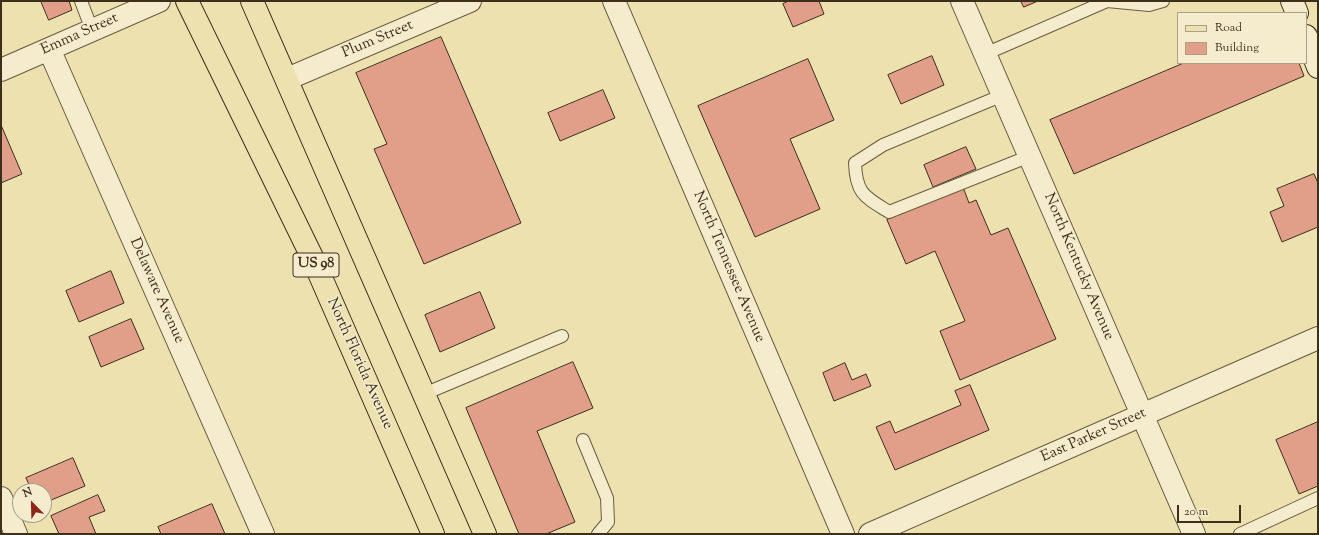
<!DOCTYPE html>
<style>
body{margin:0}
#map{position:relative;width:1319px;height:535px;overflow:hidden;background:#eee1b0;font-family:"Sorts Mill Goudy",serif}
canvas{display:block}
.frame{position:absolute;inset:0;border:2px solid #3c2f1c;pointer-events:none}
.legend{position:absolute;left:1177px;top:12px;width:130px;height:52px;box-sizing:border-box;background:#f4eccc;border:1px solid #aaa086;margin:0;padding:5px 7px;list-style:none;font-size:12px;color:#3c2f1c}
.legend li{display:flex;align-items:center;gap:8px;height:20px}
.legend b{width:20px;border:1px solid #aaa086}
.north{position:absolute;left:12px;top:483px;width:40px;height:40px;box-sizing:border-box;background:#f4eccc;border:1px solid #aaa086;border-radius:50%;rotate:337deg;font-size:11px;font-weight:700;line-height:16px;text-align:center;color:#3c2f1c}
.north::after{content:'';display:block;margin:auto;width:14px;height:18px;background:#8f2418;clip-path:polygon(50% 0,100% 100%,50% 72%,0 100%)}
.scale{position:absolute;left:1177px;top:505px;width:64px;height:18px;box-sizing:border-box;border:2px solid #3c2f1c;border-top:0;padding-left:5px;font-size:12px;line-height:14px;white-space:nowrap;color:#3c2f1c;-webkit-text-stroke:3px #f4eccc;paint-order:stroke}
</style>
<div id="map">
<canvas width="1319" height="535"></canvas>
<div class="frame"></div>
<ul class="legend">
<li><b style="height:5px;background:#eee1b0"></b>Road</li>
<li><b style="height:11px;background:#e19e89"></b>Building</li>
</ul>
<div class="north">N</div>
<div class="scale">20 m</div>
</div>
<script>
const ctx = document.querySelector('canvas').getContext('2d');
ctx.lineJoin = 'round';
function paint(path, color) { ctx.fillStyle = color; ctx.fill(path, 'evenodd'); }
function stroke(path, color, width, dash) { ctx.strokeStyle = color; ctx.lineWidth = width; ctx.lineCap = dash ? 'butt' : 'round'; ctx.setLineDash(dash || []); ctx.stroke(path); }
function drawText(font, color, halo, rows, align = 'center') {
  ctx.font = font + ' "Sorts Mill Goudy",serif'; ctx.lineWidth = 3; ctx.setLineDash([]); ctx.textBaseline = 'middle'; ctx.strokeStyle = halo; ctx.fillStyle = color; for (const [text, x, y, turn = 0] of rows) {
    ctx.save(); ctx.translate(x, y); ctx.rotate((+turn || 0) * Math.PI / 180); ctx.textAlign = isNaN(turn) ? turn : align; if (halo) ctx.strokeText(text, 0, 0); ctx.fillText(text, 0, 0); ctx.restore();
  }
}
const building = new Path2D(`
 M41 1H69L72 10 49 20Z
 M789 1H819L824 14 793 27 783 4Z
 M1021 1H1038L1024 7Z
 M441 37 521 223 424 264 374 149 387 144 356 73Z
 M932 56 944 85 901 104 888 75Z
 M808 59 834 120 790 139 820 209 755 237 698 106Z
 M1184 63H1299L1304 76 1074 174 1050 120Z
 M603 90 615 118 560 141 548 113Z
 M1 125 22 174 1 183Z
 M966 147 976 169 933 187 924 165Z
 M1314 174 1318 183V227L1282 242 1270 212 1284 206 1277 189Z
 M963 187 969 203 976 200 991 235 1008 228 1056 339 960 380 940 331 965 321 935 251 906 264 887 220Z
 M111 271 124 303 79 322 66 291Z
 M480 292 495 328 440 352 425 315Z
 M131 319 144 349 101 367 89 337Z
 M573 362 593 408 537 431 575 522 546 534H519L466 408Z
 M845 363 852 380 866 374 871 386 834 401 823 373Z
 M970 385 989 430 895 470 876 427 890 421 895 433 961 405 955 391Z
 M1318 422V486L1299 494 1276 440Z
 M73 458 85 486 44 503V491H32L26 478Z
 M98 495 105 511 89 517 96 534H59L51 516Z
 M212 504 225 534H161L158 527Z`);
paint(building, '#e19e89');
stroke(building, '#3c2f1c', 1);
const service = new Path2D(`
 M81 1 92 30
 M985 54 1107 1 1149 5 1163 1
 M1003 95 883 145 855 163C856 194 865 197 889 212L1030 156
 M424 394 562 336
 M583 440 607 498 608 522 598 534
 M1240 534 1318 498`);
const minor = new Path2D(`
 M614 1 843 534
 M962 1 1194 534
 M49 49 263 534
 M1 70 159 1
 M287 79 470 1
 M1 498 16 534`);
const tertiary = new Path2D(`
 M870 534 1318 338`);
const secondary = new Path2D(`
 M1292 1 1297 13
 M1306 36 1318 67`);
const primary = new Path2D(`
 M187 1 312 257 433 534
 M252 1 485 534`);
stroke(service, '#685c41', 14);
stroke(minor, '#685c41', 24);
stroke(tertiary, '#685c41', 24);
stroke(secondary, '#3c2f1c', 24);
stroke(primary, '#3c2f1c', 24);
stroke(service, '#f4eccc', 12);
stroke(minor, '#f4eccc', 22);
stroke(tertiary, '#f4eccc', 22);
stroke(secondary, '#f4eccc', 22);
stroke(primary, '#eee1b0', 22);
for (const [x, y, w] of [
 [316,265,46]
]) { const box = new Path2D(); box.roundRect(x - w / 2, y - 12, w, 24, 3); ctx.fillStyle = '#f4eccc'; ctx.fill(box); stroke(box, '#3c2f1c', 1); }
drawText('bold 14px', '#3c2f1c', null, [
 ["US 98",316,265]
]);
drawText('15px', '#3c2f1c', '#f4eccc', [
 ["Emma Street",80,35,-24],
 ["Plum Street",378,40,-23],
 ["North Tennessee Avenue",728,267,67],
 ["North Kentucky Avenue",1078,267,67],
 ["Delaware Avenue",156,291,66],
 ["North Florida Avenue",359,364,66],
 ["East Parker Street",1094,436,-24]
]);
</script>
